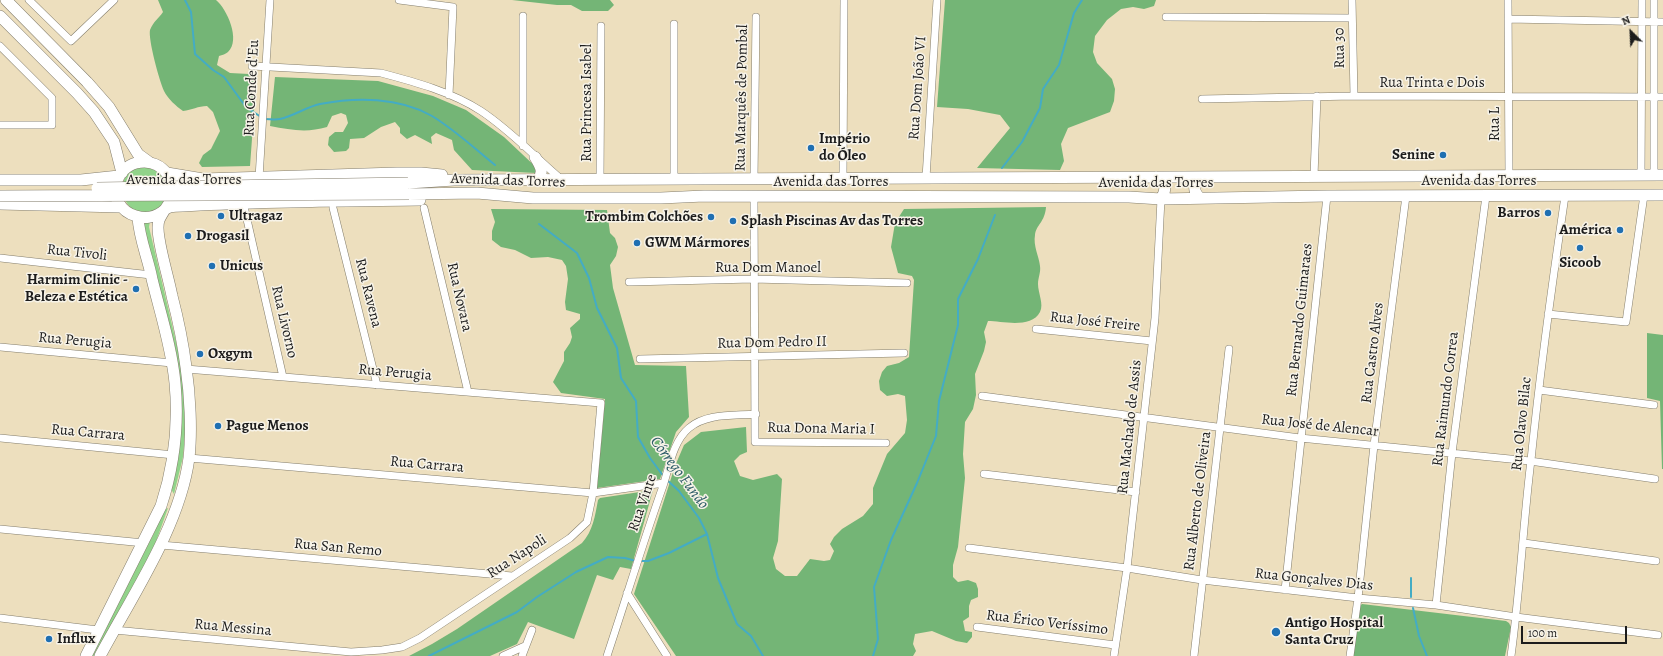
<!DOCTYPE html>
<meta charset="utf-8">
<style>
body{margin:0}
#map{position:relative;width:1663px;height:656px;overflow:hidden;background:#eddfbe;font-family:Alegreya,serif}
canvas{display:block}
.north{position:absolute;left:1611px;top:12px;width:40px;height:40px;-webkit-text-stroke:3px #f7f3e8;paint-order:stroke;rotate:336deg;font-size:11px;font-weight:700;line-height:16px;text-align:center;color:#1c1c1c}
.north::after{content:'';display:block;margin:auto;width:14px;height:18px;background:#1c1c1c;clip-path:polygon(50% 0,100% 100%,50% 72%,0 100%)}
.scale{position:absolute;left:1521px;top:626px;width:106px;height:18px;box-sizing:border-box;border:2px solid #1c1c1c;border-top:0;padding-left:5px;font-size:12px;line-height:14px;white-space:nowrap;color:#1c1c1c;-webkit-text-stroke:3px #f7f3e8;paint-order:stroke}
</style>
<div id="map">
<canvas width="1663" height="656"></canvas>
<div class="north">N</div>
<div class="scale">100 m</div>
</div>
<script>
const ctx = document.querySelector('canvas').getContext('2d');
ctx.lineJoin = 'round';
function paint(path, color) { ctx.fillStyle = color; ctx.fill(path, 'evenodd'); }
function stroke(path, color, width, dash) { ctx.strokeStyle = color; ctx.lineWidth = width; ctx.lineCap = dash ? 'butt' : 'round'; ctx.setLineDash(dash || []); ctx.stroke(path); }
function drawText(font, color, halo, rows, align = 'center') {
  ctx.font = font + ' Alegreya,serif'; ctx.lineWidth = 3; ctx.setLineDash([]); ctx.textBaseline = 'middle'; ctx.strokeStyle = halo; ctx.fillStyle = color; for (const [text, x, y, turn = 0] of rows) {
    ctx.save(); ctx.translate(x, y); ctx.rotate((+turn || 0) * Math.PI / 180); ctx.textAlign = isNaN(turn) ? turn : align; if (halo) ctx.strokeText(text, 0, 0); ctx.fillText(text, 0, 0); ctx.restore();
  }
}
paint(new Path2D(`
 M148 166 165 176 167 201C164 204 159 210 155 212 129 222 110 186 132 170 136 167 143 167 148 166Z
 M143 220 150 221 149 227 182 367 186 423 183 457 174 494 171 489 179 448 155 278Z
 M168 508 153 550 96 656H90L153 535 164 510Z`), '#91d38a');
paint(new Path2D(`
 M158 0H216C227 9 241 40 228 52 226 54 222 55 219 56L217 65 230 73 249 74 256 84 250 166 202 167 199 163 203 155 211 149 220 131 213 112 207 106C198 106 192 110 183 111 176 106 168 99 164 91 159 80 148 39 150 30 153 22 159 18 163 12Z
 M512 0H610L614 5 608 11H582L571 5H557Z
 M945 0H1156L1154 6 1144 9 1133 7 1121 9 1107 20 1095 36 1093 52 1097 63 1112 79 1115 89 1114 101 1110 112 1068 128 1061 144 1064 161 1060 170 977 168 1010 128 1000 115 968 109 937 107Z
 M275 77 378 81 433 96 466 110 504 137 538 169 536 173 472 170 454 150 452 140 436 133 431 137 432 144 415 135 407 139 400 133V128L395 122 381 127 364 138 350 139 349 148 346 151 334 152 328 145 329 137 335 132H343L348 123 346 115 341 113 332 116 327 127C307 133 291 130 270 126Z
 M1046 207C1045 222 1036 225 1035 235 1033 246 1039 256 1040 266 1041 272 1038 278 1038 284 1038 293 1044 304 1040 312 1031 329 1002 321 988 321L984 332 986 342 984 351 975 374 976 395 973 409 965 422 963 454 965 478 958 547 953 565V577L958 582 968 580 976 583 978 589V597L971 600 969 606V617L963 621 965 631 972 632V637L967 643 956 641 932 631 915 634 913 644 916 651 913 656H676L634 594 675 466 684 445 701 432 746 427 747 452 740 455 734 461 740 476 753 480 777 474 782 479 778 541 773 558 776 569 785 576H797L810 559 824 561 830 560 834 551 830 544 834 537 842 529 863 516 873 504V488L887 454 905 433 907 420 905 396 898 394 887 396 880 390 879 381 882 372 887 366 899 363 909 357 914 280 912 276 898 273 891 247 895 223 904 209Z
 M491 209 607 210 610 233 615 238 618 247 616 256 610 265 613 288 635 365 686 366 689 417 676 432 660 479 597 488 605 399 561 393 553 382 564 361V352L570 343 572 337 570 328 580 319V314L566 310 565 302 568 279 566 266 562 260 548 257 531 258 515 250 501 247 492 240V231L495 222Z
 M1647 333 1663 335V469H1662L1660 401 1647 398Z
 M653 490 631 569 620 567 613 580 597 575 574 639 528 622 517 644 490 656H409L432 644 457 629 582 543C593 531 595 516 598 500L600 498Z
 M1362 604 1506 621 1509 623 1511 627 1505 656H1353L1360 606Z`), '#74b576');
stroke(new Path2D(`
 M185 0 191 12 195 54 213 70 224 77 246 107 261 117
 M265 119C270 119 275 120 280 119 294 116 306 107 320 104 356 97 399 97 432 116 455 130 474 148 495 165
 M1002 168 1022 142 1040 108 1043 89 1059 65 1074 13 1082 0
 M539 224 577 253 589 278 597 308 617 348 621 378 636 401 638 437 650 458 664 477
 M667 480 679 491 699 518 707 534 718 578 737 624 751 636 763 656
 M1411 597V578
 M1413 608 1419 636 1427 656
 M429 656 517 612 537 597 576 572 608 557 625 558 636 561H648L669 553 707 534
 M873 656 878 639 874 587 891 540 917 483 936 436 939 401 958 325V299L978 259 995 215`), '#44acc4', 2);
const minor = new Path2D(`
 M29 0 71 41 114 0
 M399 0 453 7 449 95
 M1352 0 1354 96
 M1508 0 1509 176
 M1654 0V175
 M523 16V146
 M1166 17 1352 18
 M1508 19 1663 22
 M0 46 52 98V125H0
 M252 66 381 73C415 82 452 92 481 111 510 130 535 157 561 179
 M1202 99 1354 96 1663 97
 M1641 175 1642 0
 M1314 176 1317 96
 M259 178 270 0
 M926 178 937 0
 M674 179V24
 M754 179 756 17
 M843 179 844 0
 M600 180 601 26
 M754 197 755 442 886 443
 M243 202 283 377
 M333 208 377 385
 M424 208 468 392
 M0 258 151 275
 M629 282 753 279 907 283
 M1548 314 1626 322 1644 195
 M1036 329 1152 341
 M0 347 172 363
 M640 359 904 353
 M1539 390 1654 405
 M982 396 1300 438 1530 461 1655 479
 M0 438 174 455
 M189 458 593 493 664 483
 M984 474 1136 492
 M0 529 144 543
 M1524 543 1656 561
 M161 545 512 576
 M969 548 1127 568 1202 580 1358 598 1436 605 1516 617 1658 635
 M1285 590 1327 196
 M627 593 667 656
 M1436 605 1452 453 1486 196
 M0 618 98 630
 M977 627 1115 645
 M114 630 351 652 382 650 402 647 420 638 570 538 587 522 593 493 601 403 186 369
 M503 656 525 646
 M522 656 532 630
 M607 656C626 599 643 542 663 486 669 468 673 441 689 428 707 413 733 416 756 414
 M1114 656 1127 568 1155 318 1161 199
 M1194 656 1229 349
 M1350 656 1358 598 1374 445 1406 196
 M1511 656C1520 591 1523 525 1531 460 1540 372 1552 284 1565 196`);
const primary = new Path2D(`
 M6 0 87 82 109 107 138 154 149 162
 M0 16 77 93 94 112 114 142 122 173
 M535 157C540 165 545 173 537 180
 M167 173 203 179 397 173H421L442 175
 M1156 177 1163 180C1166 188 1165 192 1161 199
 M0 180H81L119 176
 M408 183 454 180 1663 175
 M409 194 477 193 533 198H661L704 196 1129 197 1161 199 1327 196 1663 195
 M1200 198C1195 193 1194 190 1195 184L1206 178
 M0 204 121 207
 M86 656 161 506C174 466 179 425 175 383 172 349 160 312 152 279 148 258 139 238 138 217
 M100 656C132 596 180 526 189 458 192 431 190 394 186 367 183 343 178 319 172 296 168 276 162 258 159 238 158 232 157 226 159 220 166 204 182 195 168 175 154 155 125 159 117 181 111 196 121 212 136 216 145 219 155 217 162 212 166 209 165 208 170 207 174 206 179 206 183 206 262 201 341 201 420 200`);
stroke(minor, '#847e6d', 8);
stroke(primary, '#847e6d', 12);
stroke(minor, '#fff', 7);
stroke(primary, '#fff', 11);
const primaryBridge = new Path2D(`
 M97 188 408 183
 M0 196 409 194`);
stroke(primaryBridge, '#847e6d', 12, []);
stroke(primaryBridge, '#fff', 11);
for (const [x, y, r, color] of [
 [811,148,4,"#1f6fb2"],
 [1443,155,4,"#1f6fb2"],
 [1548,213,4,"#1f6fb2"],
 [221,216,4,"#1f6fb2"],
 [711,217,4,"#1f6fb2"],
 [733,221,4,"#1f6fb2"],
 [1620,230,4,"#1f6fb2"],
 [188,236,4,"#1f6fb2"],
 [637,243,4,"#1f6fb2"],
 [1580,248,4,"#1f6fb2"],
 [212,266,4,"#1f6fb2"],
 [136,289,4,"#1f6fb2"],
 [200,354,4,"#1f6fb2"],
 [218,426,4,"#1f6fb2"],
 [1276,632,5,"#1f6fb2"],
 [49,639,4,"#1f6fb2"]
]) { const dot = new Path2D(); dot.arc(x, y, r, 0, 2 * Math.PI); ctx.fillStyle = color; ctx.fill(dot); stroke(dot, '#f7f3e8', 1.5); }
drawText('15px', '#1c1c1c', '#f7f3e8', [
 ["Rua 30",1340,48,-91],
 ["Rua Trinta e Dois",1432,83],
 ["Rua Conde d'Eu",252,88,-87],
 ["Rua Dom João VI",918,88,-86],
 ["Rua Marquês de Pombal",742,98,-89],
 ["Rua Princesa Isabel",587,103,-90],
 ["Rua L",1495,124,-90],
 ["Avenida das Torres",184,180],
 ["Avenida das Torres",508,181,2],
 ["Avenida das Torres",1479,181],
 ["Avenida das Torres",831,182],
 ["Avenida das Torres",1156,183],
 ["Rua Tivoli",77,253,6],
 ["Rua Dom Manoel",768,268],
 ["Rua Ravena",368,293,76],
 ["Rua Novara",459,297,77],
 ["Rua Bernardo Guimaraes",1300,320,-84],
 ["Rua Livorno",284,322,77],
 ["Rua José Freire",1095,322,6],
 ["Rua Perugia",75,341,5],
 ["Rua Dom Pedro II",772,343,-1],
 ["Rua Castro Alves",1373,353,-83],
 ["Rua Perugia",395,373,5],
 ["Rua Raimundo Correa",1446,399,-83],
 ["Rua Olavo Bilac",1522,424,-84],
 ["Rua José de Alencar",1320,426,6],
 ["Rua Machado de Assis",1130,427,-84],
 ["Rua Dona Maria I",821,429,1],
 ["Rua Carrara",88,433,5],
 ["Rua Carrara",427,465,5],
 ["Rua Alberto de Oliveira",1198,501,-83],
 ["Rua Vinte",643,503,-71],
 ["Rua San Remo",338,548,5],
 ["Rua Napoli",517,557,-33],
 ["Rua Gonçalves Dias",1314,580,6],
 ["Rua Érico Veríssimo",1047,623,7],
 ["Rua Messina",233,628,5]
]);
drawText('bold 15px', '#1c1c1c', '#f7f3e8', [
 ["Império",819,139],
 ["do Óleo",819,156],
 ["Senine",1435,155,"right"],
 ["Barros",1540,213,"right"],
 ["Ultragaz",229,216],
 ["Trombim Colchões",703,217,"right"],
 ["Splash Piscinas Av das Torres",741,221],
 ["América",1612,230,"right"],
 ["Drogasil",196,236],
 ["GWM Mármores",645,243],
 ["Sicoob",1580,263,"center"],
 ["Unicus",220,266],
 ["Harmim Clinic -",128,280,"right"],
 ["Beleza e Estética",128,297,"right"],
 ["Oxgym",208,354],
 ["Pague Menos",226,426],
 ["Antigo Hospital",1285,623],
 ["Santa Cruz",1285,640],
 ["Influx",57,639]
], 'left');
drawText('italic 16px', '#2e5d68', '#f7f3e8', [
 ["Córrego Fundo",679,473,53]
]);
</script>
